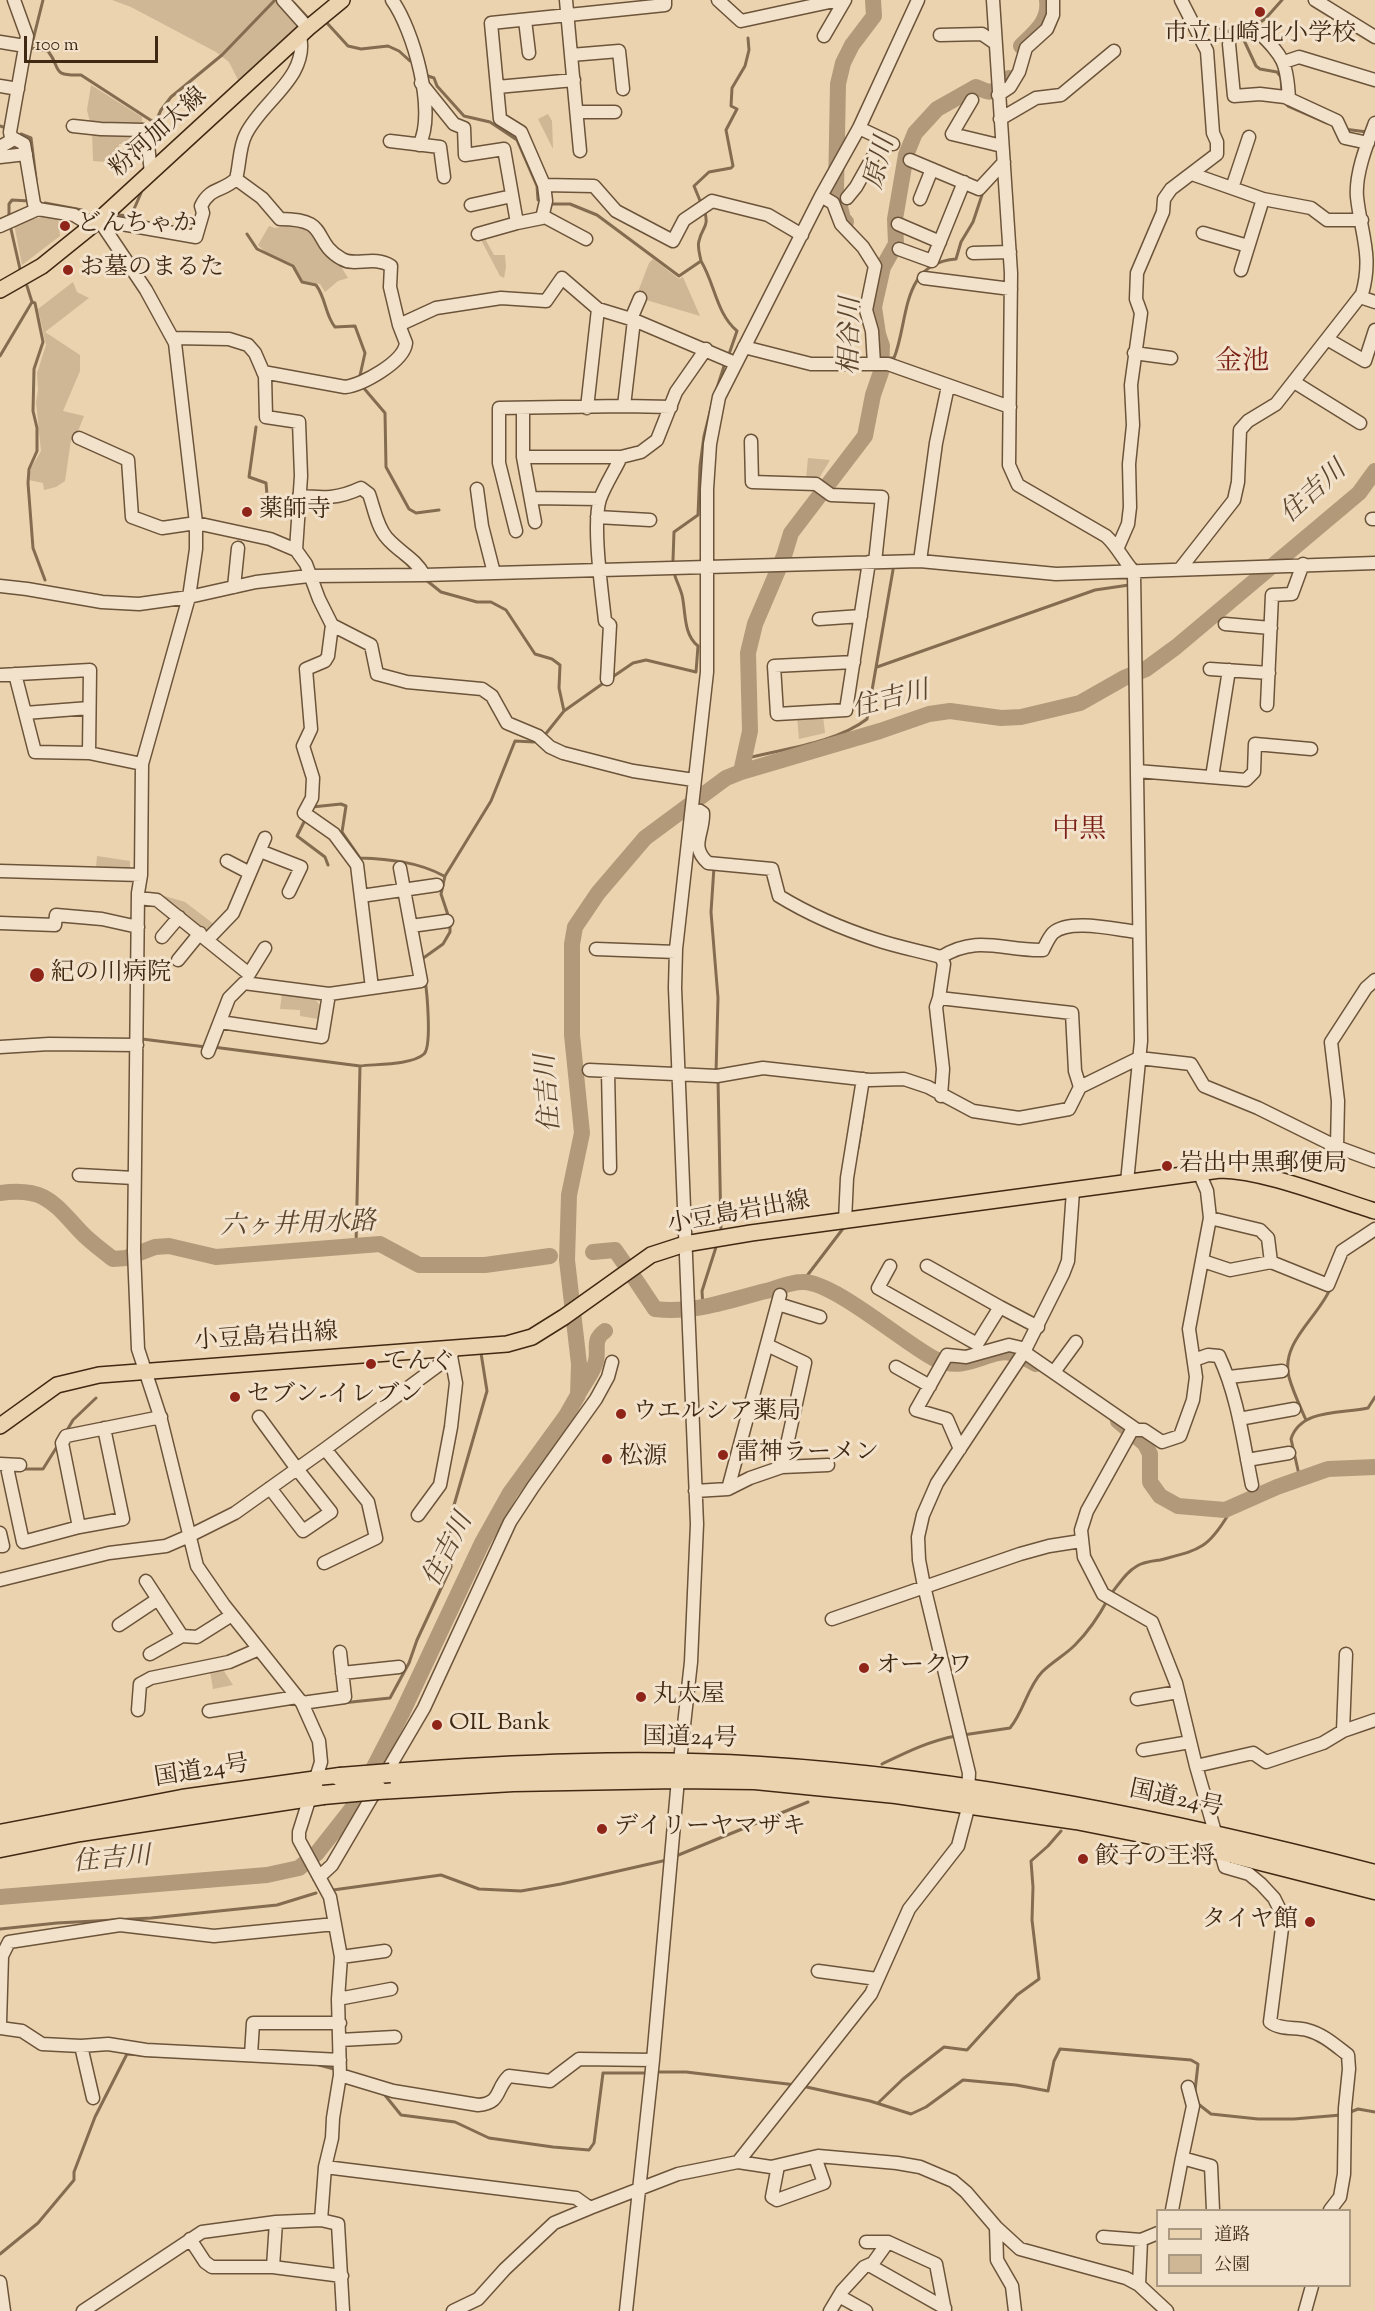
<!DOCTYPE html>
<meta charset="utf-8">
<style>
body{margin:0}
#map{position:relative;width:1375px;height:2311px;overflow:hidden;background:#ecd3af;font-family:"Sorts Mill Goudy","Noto Serif JP",serif}
canvas{display:block}
.legend{position:absolute;left:1156px;top:2209px;width:195px;height:78px;box-sizing:border-box;background:#f3e2cb;border:2px solid #ab9881;margin:0;padding:8px 10px;list-style:none;font-size:18px;color:#402913}
.legend li{display:flex;align-items:center;gap:12px;height:30px}
.legend b{width:30px;border:2px solid #ab9881}
.scale{position:absolute;left:24px;top:36px;width:134px;height:27px;box-sizing:border-box;border:3px solid #402913;border-top:0;padding-left:8px;font-size:18px;line-height:21px;white-space:nowrap;color:#402913;-webkit-text-stroke:4px #f3e2cb;paint-order:stroke}
</style>
<div id="map">
<canvas width="1375" height="2311"></canvas>
<ul class="legend">
<li><b style="height:8px;background:#ecd3af"></b>道路</li>
<li><b style="height:16px;background:#cfb694"></b>公園</li>
</ul>
<div class="scale">100 m</div>
</div>
<script>
const ctx = document.querySelector('canvas').getContext('2d');
ctx.lineJoin = 'round';
function paint(path, color) { ctx.fillStyle = color; ctx.fill(path, 'evenodd'); }
function stroke(path, color, width, dash) { ctx.strokeStyle = color; ctx.lineWidth = width; ctx.lineCap = dash ? 'butt' : 'round'; ctx.setLineDash(dash || []); ctx.stroke(path); }
function drawText(font, color, halo, rows, align = 'center') {
  ctx.font = font + ' "Sorts Mill Goudy","Noto Serif JP",serif'; ctx.lineWidth = 6; ctx.setLineDash([]); ctx.textBaseline = 'middle'; ctx.strokeStyle = halo; ctx.fillStyle = color; for (const [text, x, y, turn = 0] of rows) {
    ctx.save(); ctx.translate(x, y); ctx.rotate((+turn || 0) * Math.PI / 180); ctx.textAlign = isNaN(turn) ? turn : align; if (halo) ctx.strokeText(text, 0, 0); ctx.fillText(text, 0, 0); ctx.restore();
  }
}
paint(new Path2D(`
 M112 0H279L298 25 239 82 229 62 216 52 131 7Z
 M91 85 142 117 143 143 119 144 118 163 93 161 92 130 87 110Z
 M548 114 552 121 553 149 538 119Z
 M42 217H58L60 236 22 265 14 224Z
 M296 224 310 228 331 260 340 265 348 278 338 281 325 292 320 284 303 281 293 265 265 252 258 245 269 226 275 228Z
 M483 235 494 255H505L506 267 504 278 500 276 479 236Z
 M653 259 679 279 683 277 700 316 636 297 649 263Z
 M73 282 77 292 89 298 45 332 80 355V371L63 411 84 416 74 441 71 440 65 481 56 487 44 490 43 483 29 480 31 468 41 451 36 402 38 390 37 373 46 345 38 309Z
 M808 458 830 460 818 480 806 479Z
 M823 716 825 733 799 739 797 717Z
 M97 856 130 861V869L96 868Z
 M151 892 185 902 215 925 205 932Z
 M282 994 314 997 321 1007 318 1019 300 1016V1010L280 1009Z
 M222 1668 233 1685 213 1689 210 1671Z`), '#cfb694');
stroke(new Path2D(`
 M43 0 31 48 48 51C62 69 50 76 81 75L155 123
 M294 3 308 18
 M1198 21 1242 36 1256 66 1260 69 1277 72 1281 77 1282 93
 M327 23 348 46 361 49 388 46 399 51 410 61
 M1242 36 1266 18 1282 0
 M425 75 434 78 437 86 464 116 490 122 517 140 537 186 538 200
 M1284 102 1288 106 1327 123
 M0 126 3 127
 M1344 129 1367 132
 M21 134 31 138 36 179
 M153 146 155 123 161 110 171 97 222 55 275 0
 M45 203 82 210
 M701 203 694 186 709 172 731 168 733 166 726 130 737 109 731 106 732 88 745 66 749 50 748 38
 M552 204H570L597 215 679 276 701 261C715 284 716 313 737 331L728 357
 M118 215 131 216 141 193
 M9 217V204L12 200 29 201
 M10 225 20 269
 M247 234 257 249 293 266 302 282 316 285C326 298 325 315 335 327L355 326 365 353 359 380
 M701 261C700 255 697 247 699 241 702 226 710 228 704 209
 M32 302 35 303 43 342 34 369 33 411 37 428V451L29 469 28 483 33 548 45 580
 M0 356 32 302 27 286
 M886 358H894C909 322 900 263 956 259L961 242 973 222 982 195
 M362 386 385 413 386 467 409 509 416 513 439 510
 M717 388 725 363
 M256 427 249 477 266 483 268 507H296
 M673 560 674 532 698 515 700 466 704 436 713 400
 M426 580 441 592 477 602H491L506 610 535 654 552 659 560 665 559 688 564 711
 M877 667 1095 590 1129 585
 M611 678 633 663 646 660 696 672 698 646C683 634 686 612 682 595 680 588 677 582 675 576
 M544 736 564 711 605 682
 M744 759C782 749 836 743 867 719L893 570
 M312 807 341 804 346 806 342 832 360 858C389 859 419 862 444 876
 M306 818 297 836 325 857 328 865
 M714 867 711 912 718 998 716 1073
 M422 959 443 944 450 932V921L441 894 445 876 491 801 515 741 534 742 538 740
 M142 1039 206 1047
 M213 1047 360 1066
 M718 1079 721 1232
 M858 1148 863 1116
 M1362 1245 1374 1237
 M356 1246 360 1066C376 1064 412 1065 424 1054 432 1046 427 992 425 980
 M803 1281 845 1226
 M703 1308 702 1291 717 1244
 M1306 1420C1300 1406 1293 1392 1289 1377 1280 1342 1319 1317 1331 1287
 M66 1432 73 1420 96 1398
 M21 1469H43L58 1445
 M1300 1479 1291 1439C1301 1408 1343 1414 1368 1408L1375 1397
 M1111 1594C1119 1584 1126 1572 1137 1566 1143 1562 1153 1561 1160 1560 1198 1550 1207 1550 1228 1515L1225 1510
 M313 1706 390 1698 409 1663 417 1640 451 1567 450 1519 487 1391 481 1353
 M963 1735 1010 1728C1024 1711 1027 1688 1042 1672 1052 1662 1065 1655 1075 1645 1088 1632 1099 1616 1108 1599
 M882 1764C907 1752 929 1741 956 1736
 M676 1856 808 1802
 M333 1890 441 1875 479 1889 521 1891 561 1884 667 1860
 M0 1929 57 1923 151 1918 277 1905 316 1893
 M319 2065 334 2069
 M656 2072H686L796 2085
 M802 2086 870 2101 911 2114 926 2107 963 2080 1016 2085 1048 2091 1054 2061 1060 2049 1191 2060 1198 2064 1195 2091
 M384 2094 401 2115 455 2122 489 2138 553 2147 589 2150 594 2143 603 2073H644
 M878 2103 903 2079 944 2047 967 2050 1017 1995 1039 1979 1032 1920 1033 1887 1031 1861 1048 1846 1061 1831
 M1197 2103 1211 2114 1258 2119H1294L1341 2115
 M1348 2113 1358 2109 1375 2112
 M0 2254 38 2223 74 2180V2172L95 2117 127 2054 154 2056`), '#846c51', 3);
stroke(new Path2D(`
 M1021 46C1035 32 1050 21 1047 0
 M846 222 843 219 836 191 838 84 843 63 852 45 874 16 873 0
 M741 772 750 731 748 653 755 624 784 556 791 533 865 436 873 395 881 372 882 346 878 334 874 307 883 267 896 244 895 219 906 155 915 133 937 109 976 87C979 88 982 90 986 91 993 94 1006 85 1009 78
 M0 1193C44 1187 53 1202 80 1231 90 1242 102 1250 113 1259L126 1258 155 1247 169 1246 216 1257 380 1244 419 1265H485L550 1256
 M593 1252 615 1250 624 1263
 M633 1276 655 1309C693 1314 729 1300 766 1291 778 1288 790 1282 802 1282 832 1280 905 1344 935 1359 967 1374 989 1348 1011 1353 1019 1354 1028 1360 1036 1364
 M580 1391C585 1382 594 1371 596 1361 599 1348 592 1340 605 1331
 M1118 1421 1145 1444 1150 1454V1482L1160 1496 1178 1506 1225 1510 1277 1487 1328 1469 1375 1467
 M0 1897 267 1875 299 1868 317 1853 354 1806 402 1713 482 1543 510 1493 566 1416 578 1395 579 1364 567 1260 569 1195 582 1133 572 1035V944L575 927 598 893 645 838 726 778 741 772 880 731 929 714 950 711 1001 718 1021 717 1080 703 1124 678 1146 669 1176 647 1359 493 1375 471`), '#b2997a', 16);
const minor = new Path2D(`
 M14 0 27 36 10 132 11 137 24 144 34 204 38 209
 M283 0 308 28
 M392 0C413 29 437 112 419 145
 M566 0 571 55 619 51 623 89
 M665 0V5L491 23 500 119 521 132 544 185 594 186 616 211 673 241 684 220 712 201 768 215 802 235
 M718 0 741 21 839 0
 M993 0 1011 273 1009 465 1018 485 1106 536C1118 547 1123 560 1134 572L1141 1041 1127 1182
 M1315 0 1375 37
 M525 20 529 53
 M1256 29C1283 57 1287 60 1289 99
 M940 35 982 34 995 43
 M824 36 845 0
 M0 42 25 46
 M1229 44 1234 96 1260 94 1285 97 1337 121 1345 138 1368 143
 M571 55 580 151
 M1284 62 1299 57 1375 80
 M421 83 454 124 464 128 465 155 504 149 517 223 478 234
 M0 86 18 89
 M497 87 574 80
 M998 95 1010 87 1019 72 1026 48 1047 29 1053 15V0
 M972 100 952 134 1002 146
 M577 112H615
 M1000 119 1036 98 1061 95 1114 51
 M73 126 101 129 144 130 147 135 151 173
 M859 128 893 144
 M390 141 440 147 444 177
 M0 147 14 139
 M0 157 26 154
 M910 160 979 189 1004 162
 M1192 174 1263 199 1311 208 1327 220H1362
 M236 179 262 198 280 219C332 219 310 241 342 259 355 267 374 255 391 266L390 287 399 325 406 343C404 362 362 385 345 387L263 372
 M1232 188 1249 137
 M821 196 833 203 841 224 863 247 875 266 866 310 872 331 874 364
 M847 198 856 187 883 139
 M920 199 932 169
 M471 205 512 196
 M543 216 586 239
 M99 220 146 290 175 343 196 523V549L189 597 142 764 141 875 138 893 134 1251 138 1349 160 1416 197 1566 224 1605 302 1703 319 1741 321 1762 299 1832V1840L330 1897 341 1957 338 1999 340 2075 333 2118 332 2138 325 2167 321 2220
 M517 223 542 218 546 201 544 185
 M898 224 940 242
 M0 226 38 209 74 215 84 221 99 220 196 237 203 213 201 206C210 187 222 192 236 179 240 164 239 147 246 134 262 101 309 77 300 36
 M1203 233 1248 246
 M899 249 932 261 964 182
 M973 253 1010 252
 M1241 270 1263 199
 M924 278 1011 289
 M1360 297 1375 302
 M631 319 640 298
 M399 325 436 308 501 298 546 301 562 278 598 309
 M173 338 229 339 248 345 255 353 265 376 266 417 299 422 301 476 296 550
 M1327 339 1365 361 1375 330
 M744 347 811 364H888L1010 407
 M1134 353 1171 358
 M1294 382 1360 423
 M624 406 634 320
 M523 408V457L535 522
 M587 408 598 309 634 320 735 363
 M79 438 128 460 132 517 162 528 196 523 270 539 296 550 306 564 319 599 332 625 371 645 377 674 407 682 482 689 492 696 507 723 538 736 550 747 563 753 633 771 694 780
 M751 441 752 482 816 484 831 495 882 497 875 562
 M523 457H621
 M477 489 482 526 494 573
 M299 496C324 498 338 499 361 488L369 494C374 508 377 527 387 538 399 552 416 559 424 575
 M532 498 600 499
 M597 517 650 520
 M1372 519H1375
 M516 531 499 463V408L624 406 671 407
 M1118 547 1128 524 1130 507 1129 464 1133 425 1131 385 1141 313 1136 299 1137 273 1163 212 1164 199 1171 189 1217 154V142L1213 133 1207 51 1181 0
 M920 561 936 443 948 386
 M1180 569 1234 500 1238 482 1240 430 1248 421 1276 404 1362 294C1373 256 1361 234 1357 197 1355 174 1367 144 1375 123
 M0 586 27 589 102 602 139 604 189 597 256 582 309 576 424 575 920 561 1056 574 1375 563
 M234 587 238 548
 M819 619 861 616
 M1225 624 1271 628
 M332 625 328 656 325 661 306 669 311 729 303 746 313 778 312 798 304 813 334 834 357 865 372 988
 M854 662 774 666 777 714 846 710 869 562
 M1210 669 1269 673
 M0 675 90 670 89 753 35 752 15 674
 M607 679 610 625 605 621C602 592 592 524 600 499 605 485 615 470 621 457L641 452 657 440 676 392 706 349
 M1267 705 1272 595 1292 594 1303 564
 M25 713 89 708
 M89 753 142 764
 M1137 771 1246 780 1254 772 1255 744 1311 749
 M1212 777 1229 670
 M691 818 700 811 703 813C704 834 689 846 708 863L772 869 779 896C810 915 843 929 877 940 898 947 920 951 941 957 978 934 1003 951 1043 950 1046 944 1049 937 1053 933 1070 918 1117 930 1138 932
 M260 851 301 867 289 892
 M227 861 250 873
 M0 871 141 875
 M361 896 437 885
 M138 898 157 900 249 974 265 948
 M0 923 55 925 56 915 102 919 138 927
 M411 926 447 921
 M162 937 179 917
 M208 939 233 913 265 838
 M596 949 676 952
 M941 957 944 964 939 998 1072 1013 1075 1071 1080 1087
 M178 960 200 933
 M939 998 936 1007 943 1069 941 1096
 M220 1022 322 1037 329 994
 M0 1047 49 1044 137 1045
 M208 1052 229 998 244 983 329 994 421 981 400 868
 M589 1070 717 1076 763 1068 870 1080 904 1079 928 1087 973 1111 1019 1118 1069 1109 1080 1087 1139 1058 1191 1064 1204 1086 1258 1108 1337 1147 1375 1161
 M608 1071 610 1168
 M1337 1147 1338 1101 1331 1042 1366 988 1375 980
 M1199 1172 1207 1191 1210 1218 1189 1329 1196 1377 1193 1400 1180 1436 1162 1442 1144 1430H1132L1087 1511 1081 1530 1084 1557 1103 1594 1152 1622 1176 1683 1196 1766 1225 1867 1249 1874 1261 1884 1274 1898 1281 1912 1282 1928 1270 2022C1280 2030 1295 2027 1307 2030 1323 2034 1335 2045 1348 2055L1349 2069 1345 2108 1344 2174 1340 2197 1330 2210
 M79 1175 134 1178
 M1210 1218 1260 1230 1268 1238 1271 1262 1328 1285 1342 1251 1375 1229
 M845 1221 847 1178 863 1079
 M1203 1261 1230 1270 1271 1262
 M890 1266 878 1288 977 1344 1000 1307 1038 1327
 M927 1266 1000 1307
 M778 1304 820 1317
 M767 1345 805 1363 782 1467
 M1024 1352 1137 1430
 M1194 1360 1208 1355 1219 1356C1238 1397 1243 1441 1252 1485
 M896 1367 930 1386
 M1054 1372 1076 1342
 M1229 1377 1282 1371
 M259 1417 297 1469 331 1512 303 1531 270 1488
 M1239 1419 1294 1409
 M960 1449 947 1419 916 1410 947 1355 966 1357 1009 1345 1026 1349
 M1247 1460 1289 1453
 M0 1464 20 1465
 M8 1472 23 1542 79 1527 123 1519 104 1428
 M728 1489 780 1295
 M695 1491 728 1489 750 1478 782 1467 828 1465
 M418 1515 440 1485 451 1427 456 1383 451 1356
 M79 1527 62 1443 66 1436 161 1417
 M0 1533 3 1546H0
 M324 1563 376 1538 368 1502 325 1449
 M0 1580 109 1553 166 1546 189 1536 235 1513 325 1449 451 1356 454 1349
 M146 1581 182 1636 197 1637 232 1615
 M832 1619 1020 1554 1049 1546 1081 1541
 M119 1625 158 1599
 M150 1654 182 1636
 M342 1673 399 1667
 M1137 1699 1178 1692
 M302 1703 345 1697 340 1652
 M138 1710 140 1684 151 1678 229 1662 259 1649
 M209 1711 297 1697
 M1343 1731 1346 1654
 M1143 1750 1190 1742
 M1196 1766 1253 1753 1266 1762 1323 1743 1343 1731 1375 1720
 M319 1877 332 1865 424 1708 510 1522 533 1487 596 1399 608 1377 612 1362
 M341 1957 385 1951
 M818 1971 877 1979
 M338 1999 391 1989
 M0 2023 2 1956 9 1942 120 1925 214 1936 335 1924
 M0 2028 22 2031 42 2044 81 2046 108 2044 146 2050 340 2060
 M340 2040 395 2037
 M81 2046 93 2098
 M251 2055 253 2023H340
 M340 2075 393 2091 478 2105C502 2103 495 2089 509 2076L550 2081 579 2059 653 2060
 M1188 2087 1193 2106 1182 2158 1211 2166 1213 2210
 M738 2162 871 1994 909 1909 958 1846 967 1812 969 1773 924 1586 919 1560 918 1537 923 1515 937 1483 1024 1352 1063 1274 1068 1261 1073 1191
 M778 2166 772 2197 777 2200 824 2183 815 2157
 M325 2167 576 2198 590 2208 678 2174 738 2162 771 2167 818 2156 897 2163 920 2167 953 2181 966 2192 996 2227 1020 2249 1126 2278 1139 2285 1167 2311
 M1172 2210 1182 2158
 M996 2227 997 2260 1012 2286 1015 2311
 M1103 2237 1141 2240
 M190 2239 205 2262 212 2267H273L342 2276
 M866 2242H888L936 2264 945 2311
 M869 2265 945 2308
 M273 2267 276 2222
 M0 2282 4 2311
 M1139 2285 1141 2240 1158 2233
 M839 2296 866 2311
 M83 2311 202 2232 276 2222 321 2220 338 2224 343 2311
 M453 2311 478 2299 505 2269 554 2223 590 2208
 M626 2311 653 2060 678 1779 691 1662 697 1524 675 988 676 949 707 672V489L710 444 719 397 821 196 859 128 918 0
 M830 2311 842 2291 864 2267 873 2263 888 2242
 M1305 2311 1312 2286`);
const major = new Path2D(`
 M0 290 42 266 99 220 308 28 342 0
 M0 1426 57 1385 99 1375 507 1344 532 1337 564 1317 651 1255 685 1244 751 1233 1220 1170C1267 1171 1329 1197 1375 1211`);
const highway = new Path2D(`
 M390 1773C513 1764 637 1758 760 1766 969 1779 1173 1822 1375 1874
 M378 1790 513 1782 678 1779 755 1780 896 1794 1076 1820 1182 1841 1375 1890
 M0 1834 182 1799 340 1777
 M0 1848 80 1832 323 1795`);
stroke(minor, '#6b543a', 15);
stroke(major, '#402913', 18);
stroke(highway, '#402913', 21);
stroke(minor, '#f3e2cb', 12);
stroke(major, '#ecd3af', 15);
stroke(highway, '#ecd3af', 18);
const highwayBridge = new Path2D(`
 M340 1777 390 1773
 M323 1795 378 1790`);
stroke(highwayBridge, '#402913', 21, []);
stroke(highwayBridge, '#ecd3af', 18);
for (const [x, y, r, color] of [
 [1260,12,6,"#8f2418"],
 [65,226,6,"#8f2418"],
 [68,270,6,"#8f2418"],
 [247,512,6,"#8f2418"],
 [37,975,8,"#8f2418"],
 [1167,1166,6,"#8f2418"],
 [371,1364,6,"#8f2418"],
 [235,1397,6,"#8f2418"],
 [621,1414,6,"#8f2418"],
 [723,1455,6,"#8f2418"],
 [607,1459,6,"#8f2418"],
 [864,1668,6,"#8f2418"],
 [641,1697,6,"#8f2418"],
 [437,1725,6,"#8f2418"],
 [602,1829,6,"#8f2418"],
 [1083,1859,6,"#8f2418"],
 [1310,1922,6,"#8f2418"]
]) { const dot = new Path2D(); dot.arc(x, y, r, 0, 2 * Math.PI); ctx.fillStyle = color; ctx.fill(dot); stroke(dot, '#f3e2cb', 2); }
drawText('24px', '#402913', '#f3e2cb', [
 ["市立山崎北小学校",1260,36,"center"],
 ["どんちゃか",77,226],
 ["お墓のまるた",80,270],
 ["薬師寺",259,512],
 ["紀の川病院",51,975],
 ["岩出中黒郵便局",1179,1166],
 ["てんぐ",383,1364],
 ["セブン-イレブン",247,1397],
 ["ウエルシア薬局",633,1414],
 ["雷神ラーメン",735,1455],
 ["松源",619,1459],
 ["オークワ",876,1668],
 ["丸太屋",653,1697],
 ["OIL Bank",449,1725],
 ["デイリーヤマザキ",614,1829],
 ["餃子の王将",1095,1859],
 ["タイヤ館",1298,1922,"right"]
], 'left');
drawText('24px', '#402913', '#f3e2cb', [
 ["粉河加太線",160,134,-42],
 ["小豆島岩出線",739,1215,-10],
 ["小豆島岩出線",266,1339,-4],
 ["国道24号",690,1740,1],
 ["国道24号",202,1773,-9],
 ["国道24号",1176,1801,12]
]);
drawText('italic 26px', '#5c452d', '#f3e2cb', [
 ["原川",882,164,-76],
 ["相谷川",853,336,-89],
 ["住吉川",1315,494,-42],
 ["住吉川",891,702,-14],
 ["住吉川",551,1093,-94],
 ["六ヶ井用水路",298,1227,-2],
 ["住吉川",450,1551,-63],
 ["住吉川",112,1862,-5]
]);
drawText('27px', '#7a1f14', '#f3e2cb', [
 ["金池",1242,364],
 ["中黒",1079,832]
]);
</script>
